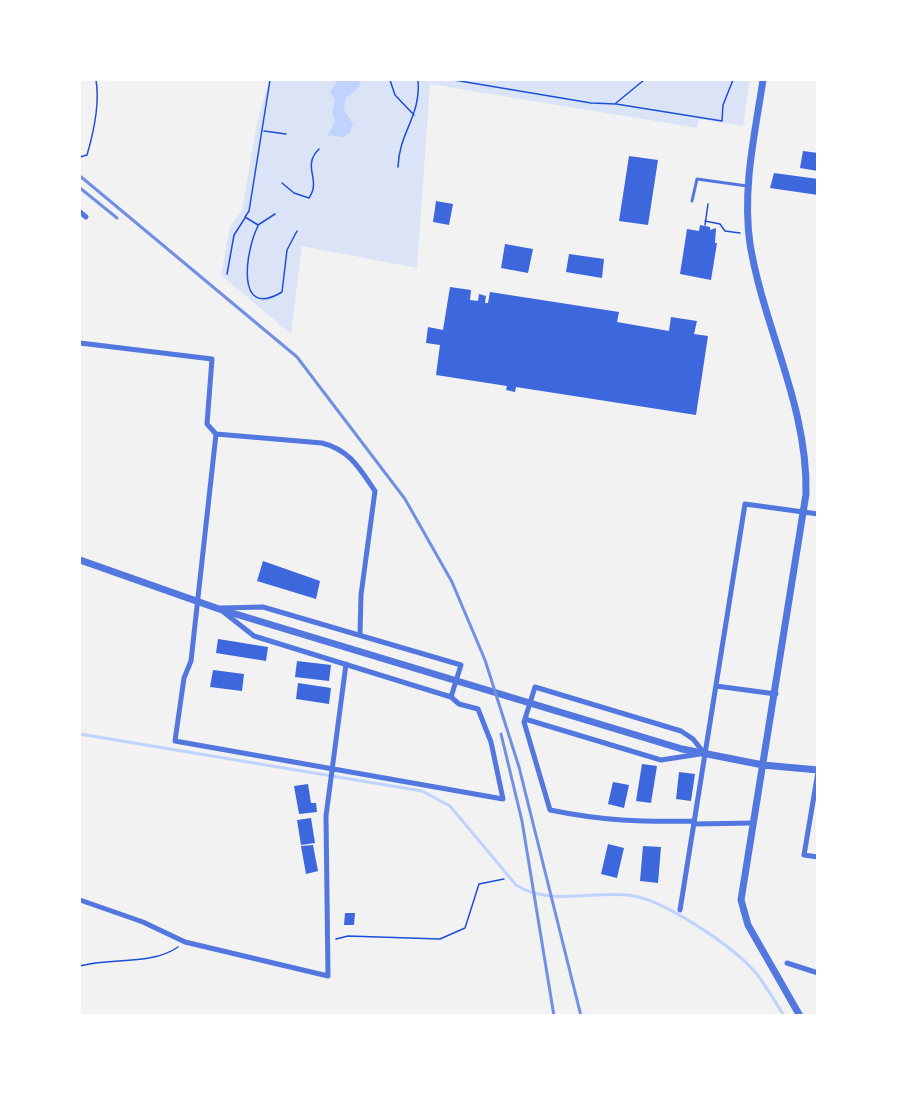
<!DOCTYPE html>
<style>
body{margin:0}
#map{position:relative;width:897px;height:1095px;overflow:hidden;background:#f2f2f2;font-family:"Open Sans",sans-serif}
canvas{display:block}
.frame{position:absolute;inset:0;border:81px solid #fff;pointer-events:none}
</style>
<div id="map">
<canvas width="897" height="1095"></canvas>
<div class="frame"></div>
</div>
<script>
const ctx = document.querySelector('canvas').getContext('2d');
ctx.lineJoin = 'round';
function paint(path, color) { ctx.fillStyle = color; ctx.fill(path, 'evenodd'); }
function stroke(path, color, width, dash) { ctx.strokeStyle = color; ctx.lineWidth = width; ctx.lineCap = dash ? 'butt' : 'round'; ctx.setLineDash(dash || []); ctx.stroke(path); }
paint(new Path2D(`
 M269 80H750L743 126 699 119 697 128 430 84 417 268 302 246 291 334 221 275 230 227 242 210 257 123Z`), '#dbe4f7');
paint(new Path2D(`
 M333 80 361 81 359 87 345 99 344 110 353 124 350 133 343 137 329 135 326 139 335 121 332 112 335 100 330 91 337 82Z`), '#bfd3fe');
stroke(new Path2D(`
 M80 734 422 791 450 806 516 885C548 906 593 891 628 895 662 898 734 947 756 973 766 986 775 1001 784 1016`), '#bfd3fe', 3);
paint(new Path2D(`
 M803 151 818 153V171L800 168Z
 M629 156 658 160 648 225 619 221Z
 M774 173 818 179V195L770 188Z
 M436 201 453 204 449 225 433 222Z
 M700 225 710 227V230L716 228 715 243H717L711 280 680 274 687 229 699 231Z
 M505 244 533 249 528 273 501 268Z
 M569 254 604 259 602 278 566 272Z
 M450 287 471 290 470 300 478 301 479 294 486 296 485 303H488L490 292 619 312 617 322 669 331 671 317 697 321 694 334 708 336 696 415 516 387 515 392 506 390 507 386 436 375 440 345 426 343 428 327 443 330Z
 M263 561 320 581 316 599 257 581Z
 M218 639 268 647 266 661 216 653Z
 M297 661 331 665 329 681 295 677Z
 M213 670 244 674 242 691 210 687Z
 M298 683 331 688 329 704 296 699Z
 M642 764 657 766 651 803 636 801Z
 M679 772 695 774 691 801 676 799Z
 M613 782 629 785 624 808 608 804Z
 M308 784 311 803H316L317 812 299 814 294 786Z
 M311 818 315 843 301 845 297 820Z
 M608 844 624 848 617 878 601 874Z
 M313 845 318 871 306 874 301 846Z
 M643 846 661 847 658 883 640 881Z
 M345 913H355L354 925H344Z`), '#3d67dc');
stroke(new Path2D(`
 M270 80 249 211 245 217 258 225 275 214
 M390 80 395 95 414 115
 M454 80 591 103 616 104 722 121 723 105 733 80
 M616 103 644 80
 M264 131 286 134
 M80 157 87 155C94 131 100 103 96 80
 M398 167C399 132 421 117 418 80
 M282 183 294 193 309 198C322 179 301 167 319 149
 M705 221 720 224 725 231 740 233
 M705 225 708 204
 M258 226C246 249 234 321 282 292L287 250 297 231
 M227 274 234 235 245 218
 M336 939 348 936 440 939 465 928 479 884 504 879
 M80 966C110 957 151 966 178 947`), '#1d4ed8', 1.5);
stroke(new Path2D(`
 M692 201 697 179 747 186`), '#5277de', 3);
stroke(new Path2D(`
 M80 212 86 217
 M80 343 212 359 207 424 216 434 191 661 184 678 175 741 503 799 491 742 478 709 459 704 451 697 254 636 221 610
 M216 434 322 443C350 450 360 469 375 491L361 595 360 634
 M220 608 263 607 461 665 451 697
 M716 686 776 694
 M525 719 661 760 700 754
 M818 772 804 855 818 857
 M694 821C640 822 604 821 550 810L524 722 535 687 681 731 693 739 704 753
 M694 824 752 823
 M80 900 143 922 185 942 328 976 326 816 346 664
 M680 910 745 504 818 514
 M787 963 818 973`), '#5277de', 5);
stroke(new Path2D(`
 M763 80C755 133 742 189 750 244 764 329 808 406 806 494L741 900 748 925 800 1016
 M80 560 219 609 682 749 763 765 818 770`), '#5277de', 7);
stroke(new Path2D(`
 M80 176 297 357 405 499 452 582 485 660 519 767 581 1016
 M80 188 117 218
 M501 734 522 821 554 1016`), '#7290e2', 3);
</script>
